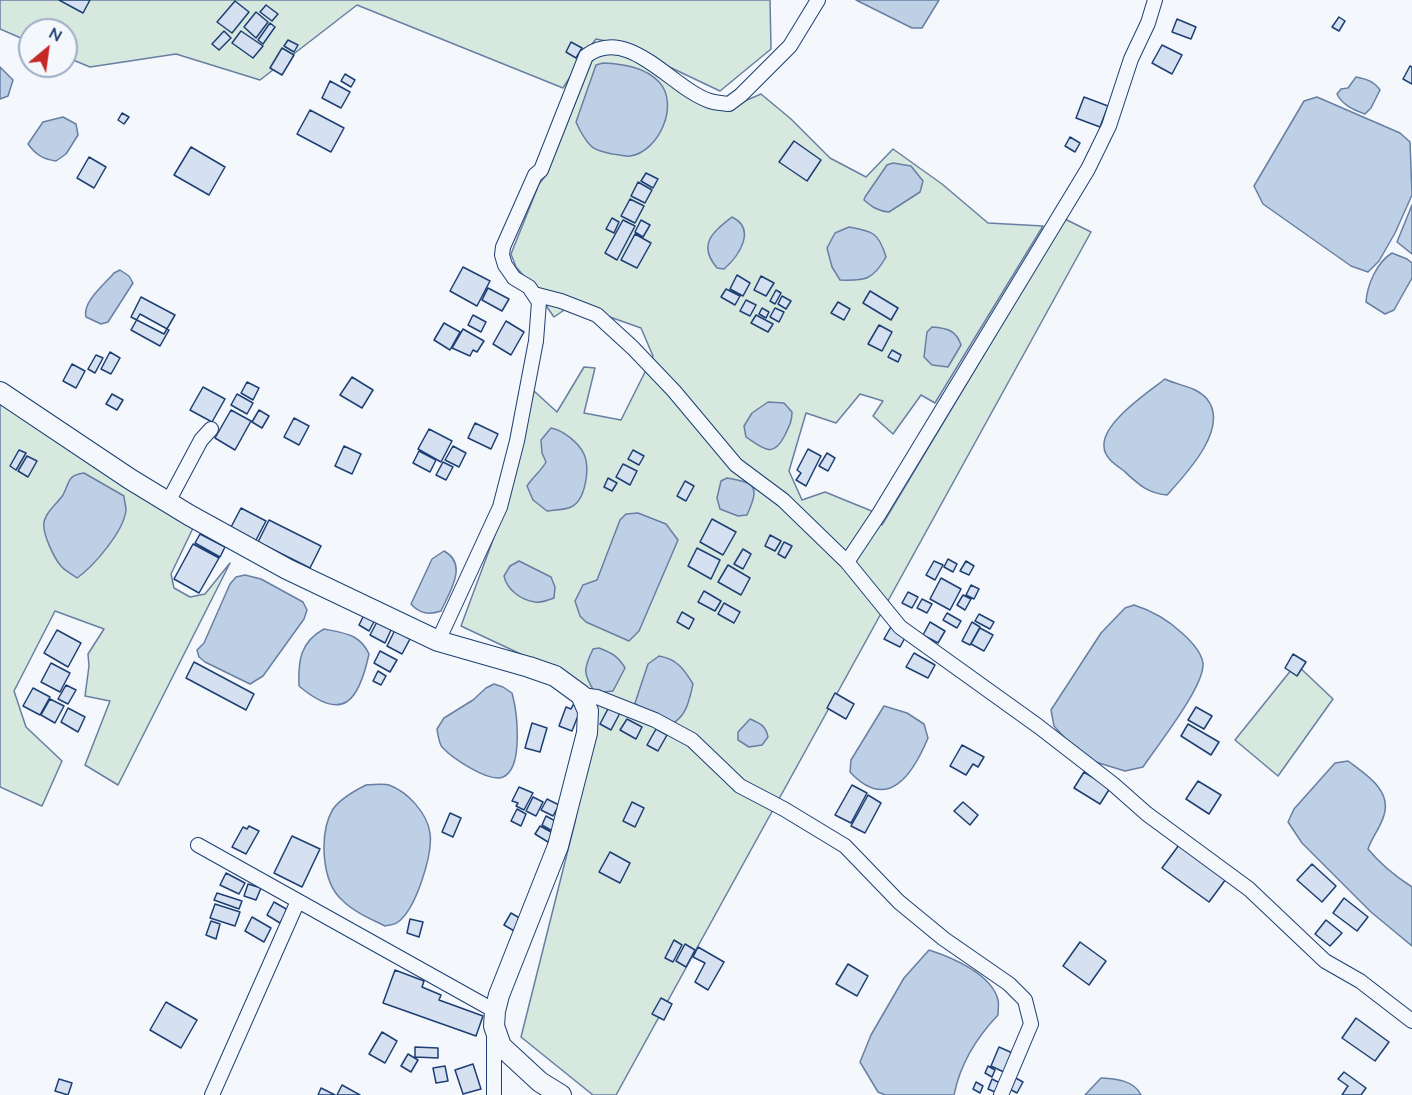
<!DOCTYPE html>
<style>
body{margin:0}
#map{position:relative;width:1412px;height:1095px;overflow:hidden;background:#f4f7fb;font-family:Mulish,sans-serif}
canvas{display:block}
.north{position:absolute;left:18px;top:18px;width:60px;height:60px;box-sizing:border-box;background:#f4f7fb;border:2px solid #9eadc5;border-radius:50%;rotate:29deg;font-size:16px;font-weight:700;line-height:24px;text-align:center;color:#1d3f73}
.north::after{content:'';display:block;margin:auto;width:21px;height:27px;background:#c62828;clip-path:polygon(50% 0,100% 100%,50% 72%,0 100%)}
</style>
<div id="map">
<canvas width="1412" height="1095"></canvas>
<div class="north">N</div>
</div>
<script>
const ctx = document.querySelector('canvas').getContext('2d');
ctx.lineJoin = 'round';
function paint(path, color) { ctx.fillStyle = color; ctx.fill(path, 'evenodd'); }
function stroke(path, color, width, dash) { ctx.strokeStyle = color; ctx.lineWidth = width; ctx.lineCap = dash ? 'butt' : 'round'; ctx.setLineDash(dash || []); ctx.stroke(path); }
const green = new Path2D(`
 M0 0H770L771 49 720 91 621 44 596 39 585 53 563 88 357 5 260 80 176 54 90 67 66 57V30H30V42L0 29Z
 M611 50 653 65 726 109 761 94 791 119 830 158 866 177 893 149 942 184 988 223 1043 226 935 403 921 395 893 434 873 416 883 401 860 394 836 423 806 413 789 471 802 500 825 492 879 514 882 525 1065 219 1091 232 616 1095H593L521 1037 575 822 595 714 576 680 461 626 500 521 534 391 557 412 584 367 595 368 584 413 621 420 653 356 641 328 573 304 554 317 530 283 516 267 511 254 539 184 547 174 593 58Z
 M0 397 194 526 171 574 174 588 190 597 205 594 230 563 118 785 85 765 110 701 85 696 89 666 88 654 104 629 55 611 14 691 26 727 62 761 42 806 0 787Z
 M1296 664 1333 699 1278 776 1235 740Z`);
paint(green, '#d7e8df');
stroke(green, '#687fa3', 1.5);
const water = new Path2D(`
 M856 0H939L922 28H912Z
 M603 63C623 64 645 67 659 82 680 104 659 152 630 156 625 157 617 154 612 154 605 152 596 151 591 146 584 139 580 131 576 122L596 65Z
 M0 67 13 80 8 96 0 99Z
 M1356 77C1366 79 1374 81 1380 90L1371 108 1365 114C1354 110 1342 105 1337 94L1341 89 1348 88Z
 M1317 97 1400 133 1410 142 1412 195 1395 233 1379 261 1368 272 1351 266 1263 204 1254 186 1304 101Z
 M63 117 76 124 78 135 66 154 56 161C43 159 36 155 28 144L43 122Z
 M893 163 911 166 923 181 920 192 889 212C878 211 872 207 864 200L865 197 887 165Z
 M1412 205V254L1397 242Z
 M732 217C757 229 739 256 724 269L717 268C697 244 713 232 732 217Z
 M849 227C873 231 879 233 886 257 873 280 865 281 840 280L832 267 827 248 835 233Z
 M1392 253 1407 259 1412 263V278L1394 310 1385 314 1366 302C1367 285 1377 262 1392 253Z
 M120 270 129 276 133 283 108 322 101 324 86 317C82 302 105 284 114 273Z
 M932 327C947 328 956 330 961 345L948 367 932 365 924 357 927 332Z
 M1165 379C1179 386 1196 386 1207 399 1230 428 1186 474 1167 495 1147 493 1138 484 1124 471 1116 465 1104 458 1104 446 1102 423 1148 392 1165 379Z
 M768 402 784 403 792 412C792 422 789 426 785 435 773 459 764 449 746 437L744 426 752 413Z
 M551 428C563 430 579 443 584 454 590 468 586 500 571 507 565 510 554 510 547 511L533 500 527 486C533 477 541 471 546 462L542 453 541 440Z
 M84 473 124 496C124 500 126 506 126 510 124 531 94 566 77 578 72 574 65 571 61 566 54 558 42 533 44 522 46 511 57 504 63 495 70 482 67 475 84 473Z
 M727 478C756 483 760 486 747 515L738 516 720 509 717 498 721 481Z
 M638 513 666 524 678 540 639 631 629 641 586 622 580 616 575 601 583 585 597 580 620 520 626 514Z
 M444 551C469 564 449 593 441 611 429 615 420 614 411 604L432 559Z
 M519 561 551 577 555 587 554 598C549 600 541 603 535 602 521 600 507 590 504 576L510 566Z
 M245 575 261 579 303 602 307 610 304 619 263 676 250 684 205 662 199 657 197 650 204 643 230 584 236 577Z
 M1134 605C1153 611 1168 620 1182 633 1191 641 1201 651 1203 663 1205 686 1157 746 1143 767L1125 771 1089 760 1072 746 1054 726 1051 710 1101 633 1125 608Z
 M324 629C344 633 360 634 369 654 359 700 344 724 299 686 298 661 300 642 324 629Z
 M599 648C612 653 618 656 625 668L613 691 595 693C583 673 583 670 593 649Z
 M659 656C677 659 684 669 693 684 689 701 687 716 670 725L643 710 635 703 648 664Z
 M494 684 503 687 512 693C517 711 524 768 503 777 489 783 452 758 442 747 439 743 438 735 437 729L444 718 473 700 486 688Z
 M884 706 907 713 924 724 928 738C913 774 888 813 850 772L851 760Z
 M750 719C760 723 766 726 768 737L762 745 749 747 738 740V732Z
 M1348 761C1365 774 1392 790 1384 815 1381 827 1372 837 1368 849 1381 865 1395 876 1412 887V946L1371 912 1302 843 1288 822 1294 809 1335 763Z
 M366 785C373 785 383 783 389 785 408 792 427 813 430 833 433 854 416 909 398 922 395 925 389 925 385 926 371 919 354 912 342 900 321 881 319 833 333 809 341 798 354 791 366 785Z
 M929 950C951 957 992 974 998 1000 999 1004 998 1010 998 1015 977 1037 960 1065 954 1095H885L878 1092 860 1062 871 1035 904 978Z
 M1101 1078C1116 1079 1134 1080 1141 1095H1085Z`);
paint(water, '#bed0e5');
stroke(water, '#687fa3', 1.5);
const building = new Path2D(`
 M59 0H90L83 13Z
 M235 1 249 12 232 33 217 22Z
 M266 5 278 14 272 21 260 12Z
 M256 12 268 22 256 38 244 27Z
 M1339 17 1345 21 1339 31 1332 27Z
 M1177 19 1196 27 1191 39 1172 32Z
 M270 23 275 27 263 44 258 40Z
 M224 31 231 38 219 50 212 44Z
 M241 31 263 46 253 58 232 43Z
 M288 40 298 45 294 52 284 46Z
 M571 42 582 48 576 58 566 52Z
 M1162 45 1182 55 1172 74 1152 63Z
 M282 48 294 55 282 75 270 68Z
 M1410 66 1412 67V84L1403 79Z
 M345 74 355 80 351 87 341 81Z
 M330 81 350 92 341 108 322 98Z
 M1084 97 1108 106 1100 127 1076 118Z
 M310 110 344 128 331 152 297 134Z
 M122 113 129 117 124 124 118 120Z
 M1070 137 1080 143 1075 152 1065 146Z
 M794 141 821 160 807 181 779 162Z
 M191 147 225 167 209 195 174 175Z
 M89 157 106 167 94 188 77 178Z
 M646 173 658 179 653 188 641 181Z
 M638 182 652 190 645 203 631 196Z
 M630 199 644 206 635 223 621 216Z
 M612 218 619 222 614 233 606 229Z
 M623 220 635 226 617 260 605 253Z
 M641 220 650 225 643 237 635 232Z
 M635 234 651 243 637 268 621 260Z
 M463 267 490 281 477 306 450 291Z
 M737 275 750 283 743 296 730 289Z
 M761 276 774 283 766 296 754 290Z
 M488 288 509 299 502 311 482 300Z
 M726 289 740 296 735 305 721 297Z
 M776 290 781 293 775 304 770 301Z
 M870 291 898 308 891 320 863 303Z
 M782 296 791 301 786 309 778 304Z
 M141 297 175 315 164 334 131 317Z
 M746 300 756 305 750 316 740 311Z
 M838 302 850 309 844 320 831 313Z
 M762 308 769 312 766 318 759 314Z
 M775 308 784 312 779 322 770 317Z
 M140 314 169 330 160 346 131 330Z
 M473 315 486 322 481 332 468 325Z
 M756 315 773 324 768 332 751 323Z
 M506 321 524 332 511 355 493 344Z
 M444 323 460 332 450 350 434 340Z
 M879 325 892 332 882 351 868 344Z
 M463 329 484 341 477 352 473 350 470 356 452 348Z
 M892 350 901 355 898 362 888 357Z
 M110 352 120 358 111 374 101 369Z
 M96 355 103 358 95 373 88 369Z
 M72 364 85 371 76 388 63 381Z
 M352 377 373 390 362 408 340 395Z
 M247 382 259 388 253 400 241 393Z
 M203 387 225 399 212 422 190 410Z
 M112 394 123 400 117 410 106 404Z
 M237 394 253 403 247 414 231 405Z
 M231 410 251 421 235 450 215 438Z
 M259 410 269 416 262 428 252 422Z
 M294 418 309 426 299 445 284 437Z
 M475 423 498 434 491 449 468 438Z
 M429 429 452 441 441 462 418 449Z
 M344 446 361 454 352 474 335 466Z
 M453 446 466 453 459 467 445 460Z
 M808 449 821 456 806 486 796 480 801 473 797 470Z
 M19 450 26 453 16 470 10 466Z
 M633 450 644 456 639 465 628 459Z
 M419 451 436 460 430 472 413 463Z
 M827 453 835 458 828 471 819 466Z
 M27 456 37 461 28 477 18 471Z
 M443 462 453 467 446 480 436 475Z
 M623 464 637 471 630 485 616 477Z
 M608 478 617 483 612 491 604 487Z
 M685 481 694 486 686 501 677 496Z
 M241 508 266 521 255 542 230 529Z
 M712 519 736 532 723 555 700 542Z
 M269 520 321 546 310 568 258 542Z
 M200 534 225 547 220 557 195 543Z
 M770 535 781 541 775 551 765 546Z
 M784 542 792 546 785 558 778 554Z
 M193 544 219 558 199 593 174 579Z
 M697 548 720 560 711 579 688 566Z
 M743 549 751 554 743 569 734 564Z
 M948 559 957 564 953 572 944 567Z
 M934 561 943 565 935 580 926 575Z
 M966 561 974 566 969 575 960 571Z
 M728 565 750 578 741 595 718 582Z
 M941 578 961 589 950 610 930 599Z
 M971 585 979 589 974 599 966 595Z
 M704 591 721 601 715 611 698 602Z
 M908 592 918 597 912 608 902 603Z
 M963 595 971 599 965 610 957 605Z
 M922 599 932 604 927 613 917 608Z
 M724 603 740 612 734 623 718 614Z
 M682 612 694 619 689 629 677 622Z
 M947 613 961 621 957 628 943 620Z
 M979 614 994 622 990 629 975 621Z
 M364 615 375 620 369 631 359 625Z
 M378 620 392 628 385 643 370 635Z
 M930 622 945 631 938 643 923 635Z
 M972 622 980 627 970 645 962 641Z
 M892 625 907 634 900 647 884 639Z
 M980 628 993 635 984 651 971 644Z
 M57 630 81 643 68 667 44 653Z
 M395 630 410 639 402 654 387 646Z
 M380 651 397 660 390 672 374 663Z
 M914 653 935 665 928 678 906 667Z
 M1293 654 1306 662 1297 676 1285 668Z
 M194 662 254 694 246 710 186 678Z
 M51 663 70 673 60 692 41 682Z
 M378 671 386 676 381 685 373 681Z
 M66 685 76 690 68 704 58 699Z
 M33 688 50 697 40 715 23 706Z
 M835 693 854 704 846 719 827 708Z
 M50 699 64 706 55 723 41 715Z
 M573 705 581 708 572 731 559 726 566 707 571 709Z
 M609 707 620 713 611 730 600 724Z
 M1196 707 1212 716 1204 729 1188 720Z
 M68 708 85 717 78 732 61 722Z
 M627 719 642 727 636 739 620 730Z
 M532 723 547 728 540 752 525 748Z
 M1188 724 1219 742 1211 755 1181 736Z
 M656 729 667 735 658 751 647 745Z
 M962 745 984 757 978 767 973 764 966 775 950 766Z
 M1084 772 1110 788 1100 804 1074 788Z
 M1198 781 1221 795 1209 814 1186 799Z
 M852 785 867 793 851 823 835 815Z
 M519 787 533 793 524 810 516 806 518 803 512 801Z
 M868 795 881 803 865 833 851 826Z
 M533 797 543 802 536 816 526 811Z
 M547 799 559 805 553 816 541 810Z
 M632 802 644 808 635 827 623 821Z
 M963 802 978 815 970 825 954 811Z
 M517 809 526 814 521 826 511 821Z
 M450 813 461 818 453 837 442 832Z
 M546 816 559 823 554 832 542 825Z
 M249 826 259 831 246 854 232 847 243 827 247 829Z
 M540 826 553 833 548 842 535 834Z
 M292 836 320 849 302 887 274 873Z
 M1179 845 1226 879 1209 902 1162 868Z
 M610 852 630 863 620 883 599 872Z
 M1312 864 1336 886 1322 902 1297 880Z
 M226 873 245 883 239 894 220 885Z
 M248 884 261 888 256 900 244 896Z
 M217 893 242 901 239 909 214 900Z
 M1344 898 1368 917 1357 931 1333 913Z
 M274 902 288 910 280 923 267 915Z
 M215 904 240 912 235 926 210 918Z
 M511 913 523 920 516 932 504 925Z
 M252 917 271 928 264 942 245 931Z
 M410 919 423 922 419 937 407 933Z
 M1326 920 1342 933 1330 946 1315 934Z
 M211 921 220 924 216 939 206 935Z
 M674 940 682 945 673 962 665 958Z
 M1080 942 1106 961 1089 985 1063 966Z
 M685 944 695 950 686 967 676 961Z
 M698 947 724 962 708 990 695 982 705 963 693 957Z
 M848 964 868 976 857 996 836 984Z
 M395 970 424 981 422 987 441 995 439 1000 483 1016 476 1036 383 1003Z
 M661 998 672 1004 664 1020 652 1014Z
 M166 1002 197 1020 181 1048 150 1030Z
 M1356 1018 1389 1042 1375 1061 1342 1038Z
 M382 1032 397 1041 385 1063 369 1054Z
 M415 1047 438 1048V1058L415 1057Z
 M999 1047 1017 1055 1008 1074 991 1066Z
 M408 1054 418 1060 411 1072 401 1066Z
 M473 1064 481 1089 463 1094 455 1070Z
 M445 1066 448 1081 436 1083 433 1068Z
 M988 1066 995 1070 992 1077 985 1073Z
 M1344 1072 1366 1088 1361 1095H1342L1348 1086 1338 1079Z
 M1012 1076 1023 1082 1017 1093 1006 1087Z
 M59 1079 72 1083 68 1095 55 1091Z
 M992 1079 1000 1083 995 1092 988 1089Z
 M976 1082 983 1086 980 1093 973 1089Z
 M342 1085 360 1095H337Z
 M321 1088 335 1095H318Z`);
paint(building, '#d5e0f0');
stroke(building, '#1d3f73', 1.5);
const street = new Path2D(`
 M534 294 561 301 597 315 633 348 674 391 736 465 783 500 847 562 900 627 1038 726 1113 784 1147 814 1249 889 1325 961 1360 981 1412 1021
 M168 502 201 440 211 429
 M847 562 879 514 1088 169 1109 126 1131 59 1148 23 1155 0
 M438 641 500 507 517 441 536 341 539 302 529 287 514 278 505 265 502 255 503 247 535 175 541 170 586 56C629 24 672 89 710 101 716 103 723 103 729 104L741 95 790 46 818 0
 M581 695 597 697 655 720 692 740 740 786 784 809 845 846 899 902 944 939 1009 984 1025 1000 1031 1024 1001 1095
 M198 845 495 1011
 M212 1095 298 901
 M494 1095V1037`);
const secondary = new Path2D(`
 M0 392 130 479 189 515 287 569 438 641 529 667 555 676 581 695 588 711 587 733 558 846 499 995 495 1011 494 1026 501 1046 540 1082 561 1095`);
stroke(street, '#1d3f73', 16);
stroke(secondary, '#1d3f73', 22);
stroke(street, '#f4f7fb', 14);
stroke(secondary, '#f4f7fb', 20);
</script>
